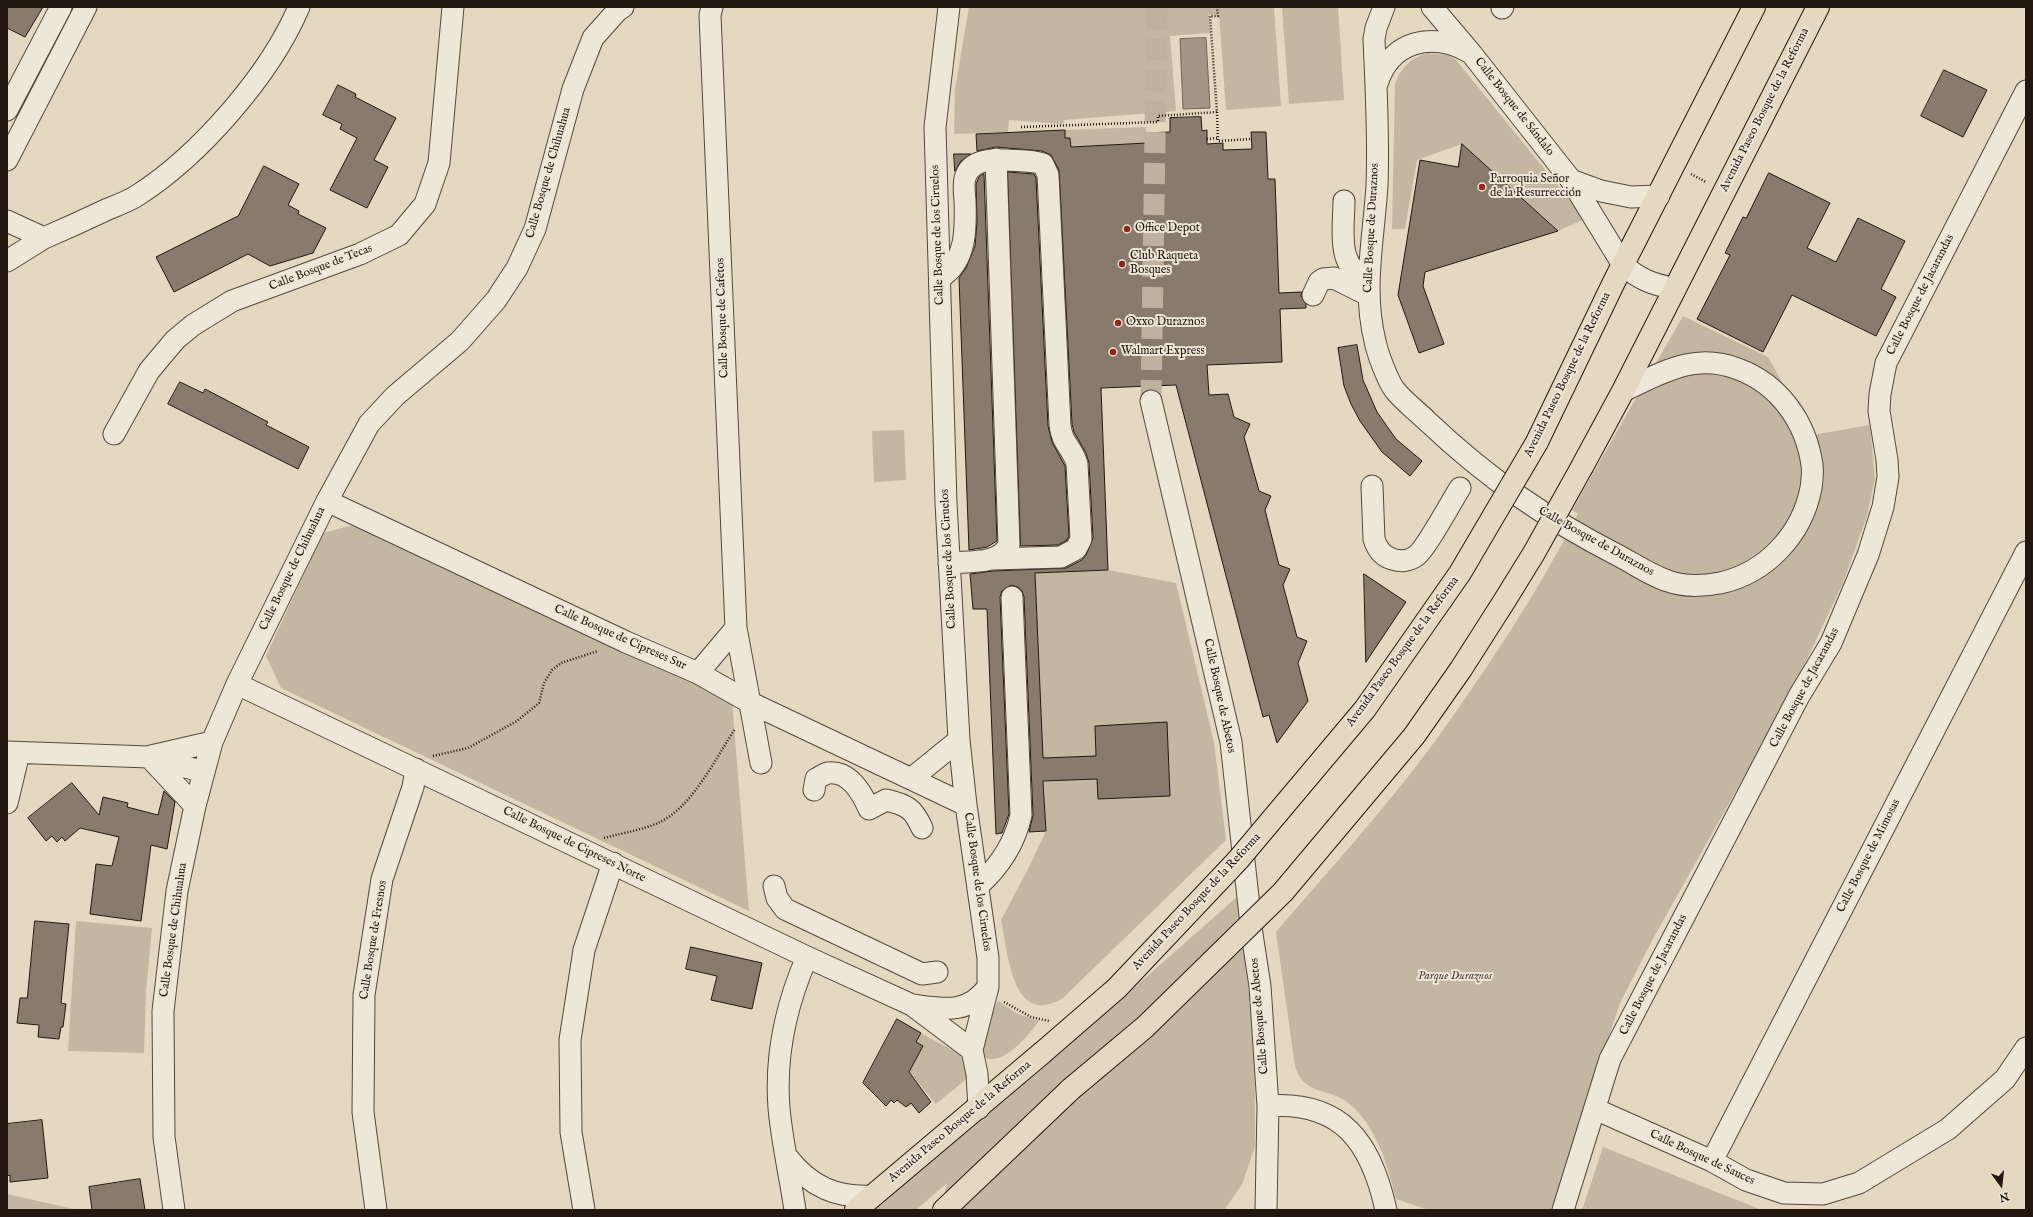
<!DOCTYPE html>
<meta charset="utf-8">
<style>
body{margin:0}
#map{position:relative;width:2033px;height:1217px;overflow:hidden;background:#e5d8c0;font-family:"IM FELL English",serif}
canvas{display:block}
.frame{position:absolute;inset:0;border:8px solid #231711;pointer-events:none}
.north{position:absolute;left:1981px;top:1165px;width:40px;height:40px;-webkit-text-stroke:3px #eee6d6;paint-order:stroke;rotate:165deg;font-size:11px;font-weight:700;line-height:16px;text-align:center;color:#231711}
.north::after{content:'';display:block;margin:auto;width:14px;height:18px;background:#231711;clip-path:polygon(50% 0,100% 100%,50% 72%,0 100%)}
</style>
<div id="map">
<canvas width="2033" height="1217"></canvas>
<div class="frame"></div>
<div class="north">N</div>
</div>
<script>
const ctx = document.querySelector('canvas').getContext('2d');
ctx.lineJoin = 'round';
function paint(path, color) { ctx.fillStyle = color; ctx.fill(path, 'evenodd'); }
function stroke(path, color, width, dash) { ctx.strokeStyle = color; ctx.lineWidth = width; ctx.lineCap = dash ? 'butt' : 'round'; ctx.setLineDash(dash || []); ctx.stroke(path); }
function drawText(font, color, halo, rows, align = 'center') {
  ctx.font = font + ' "IM FELL English",serif'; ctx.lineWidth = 4; ctx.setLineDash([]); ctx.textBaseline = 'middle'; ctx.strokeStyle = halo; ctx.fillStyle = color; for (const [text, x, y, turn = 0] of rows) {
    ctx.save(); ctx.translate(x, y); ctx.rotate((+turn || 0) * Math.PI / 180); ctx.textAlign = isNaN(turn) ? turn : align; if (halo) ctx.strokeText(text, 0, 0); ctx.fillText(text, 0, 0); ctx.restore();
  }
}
paint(new Path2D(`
 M969 7H1274L1281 106 1226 110 1219 14 1209 15 1210 33 1170 36 1176 111 1064 120 1063 124 1009 120 1008 132 954 134 955 89Z
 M1282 7H1338L1344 100 1289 104Z
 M1428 53 1447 55 1456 60 1585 219 1558 231 1462 144 1417 160 1405 229H1392L1395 85C1400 68 1410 58 1428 53Z
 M1146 127 1147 143 1071 147 1070 138H1065V130Z
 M1683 316 1768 357 1812 435 1870 425 1875 479 1867 516 1843 583 1790 695 1655 935 1620 1003 1551 1210H1429L1396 1199C1388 1166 1376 1124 1347 1102 1327 1087 1304 1096 1295 1066L1276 932C1329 870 1385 809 1433 744 1486 670 1537 594 1578 514L1572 510Z
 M904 430 906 480 874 482 872 431Z
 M360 523 732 701 749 911 281 688 266 656 323 533Z
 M1108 570 1176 583 1214 742 1226 840 1063 998C1012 1029 1008 952 1001 920L1028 869 1046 831 1035 573Z
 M1254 882 1255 1146 1242 1185 1224 1210H940L947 1183 916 1210H865L1023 1077 1027 1082Z
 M76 921 152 928 146 992 144 1053 68 1051Z
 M998 1001 1018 1014 1039 1021C1030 1034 1000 1070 983 1056 982 1037 987 1016 998 1001Z
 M921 1033 965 1057 970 1076 936 1104 909 1072 923 1046 916 1042Z
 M1603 1147 1762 1210H1582Z
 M7 1194 78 1210H7Z`), '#c4b7a2');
const water = new Path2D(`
 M1206 38 1210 108 1183 109 1180 39Z`);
paint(water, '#a39684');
stroke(water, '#706356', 1);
const building = new Path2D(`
 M7 7H43L25 37 7 28Z
 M1944 70 1987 90 1963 137 1921 116Z
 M338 85 356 94 355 97 396 118 374 160 388 167 367 208 330 190 357 138 340 129 342 124 323 115Z
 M1201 117 1202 131 1207 130V144L1223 143V150L1252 149 1251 132H1266L1268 179H1275L1279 293 1302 292 1301 296 1306 304V308L1280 309 1282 362 1207 365 1209 395 1228 394 1234 417 1250 424 1244 437 1259 491 1271 496 1265 510 1279 565 1290 569 1283 585 1297 637 1307 641 1298 663 1308 701 1277 743 1269 715 1263 717 1176 385 1101 388 1108 570 1035 573 1043 758 1096 756 1095 726 1167 722 1170 796 1098 799 1097 779 1043 781 1046 831 1029 832 1033 815 1024 597 1022 591 1018 587 1011 585 1002 591 1000 597 1009 814 1002 833 996 834 987 609H973L970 574 993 571 1066 568 1082 560 1086 555 1093 538 1089 463 1086 453 1074 432 1072 424 1059 170 1051 155 1042 151 996 147 977 151 976 134 1065 130V138H1070L1071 147 1147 143V133L1170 132V118Z
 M1462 144 1558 231 1425 272 1423 286 1444 344 1419 353 1398 295 1420 160 1458 167Z
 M954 154H971L961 161 955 171Z
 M264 166 299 184 288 205 299 211 298 214 326 228 313 253 270 266 248 254 174 292 156 257 238 216Z
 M1008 172 1034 174 1036 178 1048 426 1052 442 1065 466 1069 536 1067 540 1058 545 1021 546Z
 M1769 173 1830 203 1807 248 1836 262 1858 218 1905 241 1881 289 1896 297 1876 336 1792 295 1763 352 1697 319 1730 255 1725 253 1743 217 1746 218Z
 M984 174 997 541 987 547 969 550 959 278 966 268 975 246 977 222 976 184 979 177Z
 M1357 345 1363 380 1377 412 1396 439 1422 461 1410 476 1382 452 1360 421 1351 404 1344 386 1338 348Z
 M180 382 203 393 205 389 268 422 266 425 309 447 298 469 168 404Z
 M1364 574 1406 602 1366 662Z
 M72 783 99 815 103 797 128 803 127 807 158 815 164 791 175 802 167 849 151 845 141 921 90 914 96 864 112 866 119 837 80 828 65 841 62 837 57 842 52 836 46 841 28 818Z
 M35 921 69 924 61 1003 66 1004 63 1027H61L59 1039 38 1037 39 1025 17 1023 20 998H27Z
 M691 947 762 963 752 1009 711 1000 717 976 686 969Z
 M897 1019 921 1033 916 1042 923 1046 909 1072 931 1102 919 1113 911 1103 906 1107 897 1100 894 1103 891 1100 886 1106 863 1083Z
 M42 1120 48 1178 10 1182V1175L7 1176V1124Z
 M140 1179 145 1210H92L89 1187Z`);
paint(building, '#887b6c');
stroke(building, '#231711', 1);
stroke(new Path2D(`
 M1151 401 1157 7`), '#beb19d', 21, [21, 10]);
const minor = new Path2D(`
 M712 7 710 15 736 628 761 763
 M949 7 935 127 946 503 959 740 966 805 988 958V987L972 1050 977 1074 979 1108
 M1384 7 1376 28 1374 39C1376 87 1379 136 1377 185 1374 237 1362 289 1375 341 1377 352 1387 379 1394 389 1403 401 1417 411 1427 421 1488 479 1547 519 1621 557 1636 565 1652 576 1668 581 1684 587 1704 586 1720 583 1766 573 1802 535 1811 488 1812 481 1813 472 1812 465 1806 422 1779 384 1738 369 1694 352 1662 373 1623 391
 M1432 7 1471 53 1571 180 1623 265C1639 279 1653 285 1674 288
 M1502 8 1503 7
 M1377 84C1390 41 1432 31 1469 52
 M7 110 61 7
 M7 160 86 7
 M1571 180 1601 191 1631 197 1659 196
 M1344 201C1344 229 1335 268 1369 280
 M7 221 44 238C65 229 87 219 108 209 118 205 129 201 138 195 200 155 270 75 299 7
 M7 261 44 238
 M940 278C967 261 966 228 965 200 964 192 963 180 967 173 974 160 993 159 1006 160 1018 161 1031 160 1043 164L1048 175 1060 425C1062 444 1072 447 1077 464L1081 539 1076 549 1061 557 993 559
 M1313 295 1319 282 1323 279 1334 278 1368 295
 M1151 401 1231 742 1252 934 1260 986 1268 1106 1266 1210
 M114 434 149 371 175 340 193 325 232 301 360 254 399 235 425 204 439 163 453 7
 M1372 486 1374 539C1377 549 1382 556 1392 559 1400 562 1409 561 1416 556 1426 549 1451 502 1460 488
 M327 501 626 642 698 673 751 703 966 805
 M949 563C969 561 999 565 1009 545L996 159
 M698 673 736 628
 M237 684 807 957 912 1005 972 1050
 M7 752 149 757 204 772
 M151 756 212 742
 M149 757 195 806
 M911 779 959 740
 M814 790 816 779C820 777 824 774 828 773 849 770 862 793 869 809L886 800C907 805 913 808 922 828
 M7 803 19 753
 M774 886 777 898 785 909 922 974 937 972
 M978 886C999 867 1015 843 1021 815L1012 597
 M913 1005C944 1009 967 1015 988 987
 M1268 1106C1342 1101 1371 1142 1386 1210
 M1595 1109 1712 1161 1746 1180 1784 1193 1823 1194 1859 1183 1948 1129 2005 1079 2026 1048
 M788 1158C811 1187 836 1198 873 1196
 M1712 1161 2026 552
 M174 1210 164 1137 163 1011 177 891 195 806 212 742 237 684 327 501 369 424 395 396 460 341 496 300 517 268 535 229 573 89 593 38 617 11 623 7
 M376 1210 363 1112 364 995 382 879 413 787 416 769
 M584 1210 571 1132 570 1040 584 950 613 863
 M795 1210C790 1176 782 1142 779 1108 775 1056 786 1005 807 957
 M1563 1210 1610 1059 1799 696 1831 643 1868 555 1883 507 1888 477 1887 460 1879 411 1880 394 1886 363 2026 91`);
const major = new Path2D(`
 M1537 442 1614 282 1754 7
 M1583 465 1623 391 1818 7
 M856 1210 1042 1053
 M944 1210 1071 1089`);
stroke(minor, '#54473d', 23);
stroke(major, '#231711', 24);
stroke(new Path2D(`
 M1217 112 1218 141 1251 139
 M1021 127 1158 122V116L1217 112 1210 16H1218L1217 7
 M1207 139 1218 138
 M1691 174 1706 182
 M433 756 468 748 517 721 539 703 544 683 552 670 561 663 598 651
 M604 838C622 833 642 830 658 823 692 808 715 759 735 729
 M1004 1002 1031 1017 1049 1021`), '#231711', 2.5, [1, 2]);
stroke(minor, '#eee6d6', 21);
stroke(major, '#e5d8c0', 22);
const majorBridge = new Path2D(`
 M1042 1053 1117 988 1238 860 1365 709 1460 573 1537 442
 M1071 1089 1145 1027 1283 892 1414 736 1461 669 1505 600 1534 553 1583 465`);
stroke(majorBridge, '#231711', 24, []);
stroke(majorBridge, '#e5d8c0', 22);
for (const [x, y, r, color] of [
 [1482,187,4,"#8f2418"],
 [1127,229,4,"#8f2418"],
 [1122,264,4,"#8f2418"],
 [1118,323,4,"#8f2418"],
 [1113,352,4,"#8f2418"]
]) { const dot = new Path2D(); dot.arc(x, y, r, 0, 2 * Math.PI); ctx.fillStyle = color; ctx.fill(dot); stroke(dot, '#eee6d6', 1.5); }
drawText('12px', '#231711', '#eee6d6', [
 ["Calle Bosque de Sándalo",1514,107,52],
 ["Avenida Paseo Bosque de la Reforma",1765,110,-63],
 ["Calle Bosque de Chihuahua",549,173,-74],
 ["Calle Bosque de Duraznos",1372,228,-87],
 ["Calle Bosque de los Ciruelos",938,235,-92],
 ["Calle Bosque de Tecas",321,268,-21],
 ["Calle Bosque de Jacarandas",1921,295,-63],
 ["Calle Bosque de Cafetos",723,318,-92],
 ["Avenida Paseo Bosque de la Reforma",1568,375,-64],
 ["Calle Bosque de Duraznos",1596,542,29],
 ["Calle Bosque de los Ciruelos",949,559,-93],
 ["Calle Bosque de Chihuahua",293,569,-64],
 ["Calle Bosque de Cipreses Sur",620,638,24],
 ["Avenida Paseo Bosque de la Reforma",1403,652,-54],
 ["Calle Bosque de Jacarandas",1805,688,-62],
 ["Calle Bosque de Abetos",1219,696,78],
 ["Calle Bosque de Cipreses Norte",574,845,26],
 ["Calle Bosque de Mimosas",1869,856,-63],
 ["Calle Bosque de los Ciruelos",977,882,82],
 ["Avenida Paseo Bosque de la Reforma",1197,902,-47],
 ["Calle Bosque de Chihuahua",174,930,-82],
 ["Calle Bosque de Fresnos",374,940,-81],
 ["Calle Bosque de Jacarandas",1654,975,-63],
 ["Calle Bosque de Abetos",1260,1016,-95],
 ["Avenida Paseo Bosque de la Reforma",960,1122,-40],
 ["Calle Bosque de Sauces",1702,1158,25]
]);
drawText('12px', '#231711', '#eee6d6', [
 ["Parroquia Señor",1490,180],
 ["de la Resurrección",1490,194],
 ["Office Depot",1135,229],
 ["Club Raqueta",1130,257],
 ["Bosques",1130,271],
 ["Oxxo Duraznos",1126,323],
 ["Walmart Express",1121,352]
], 'left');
drawText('italic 12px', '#53473c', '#eee6d6', [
 ["Parque Duraznos",1455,977]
]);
</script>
